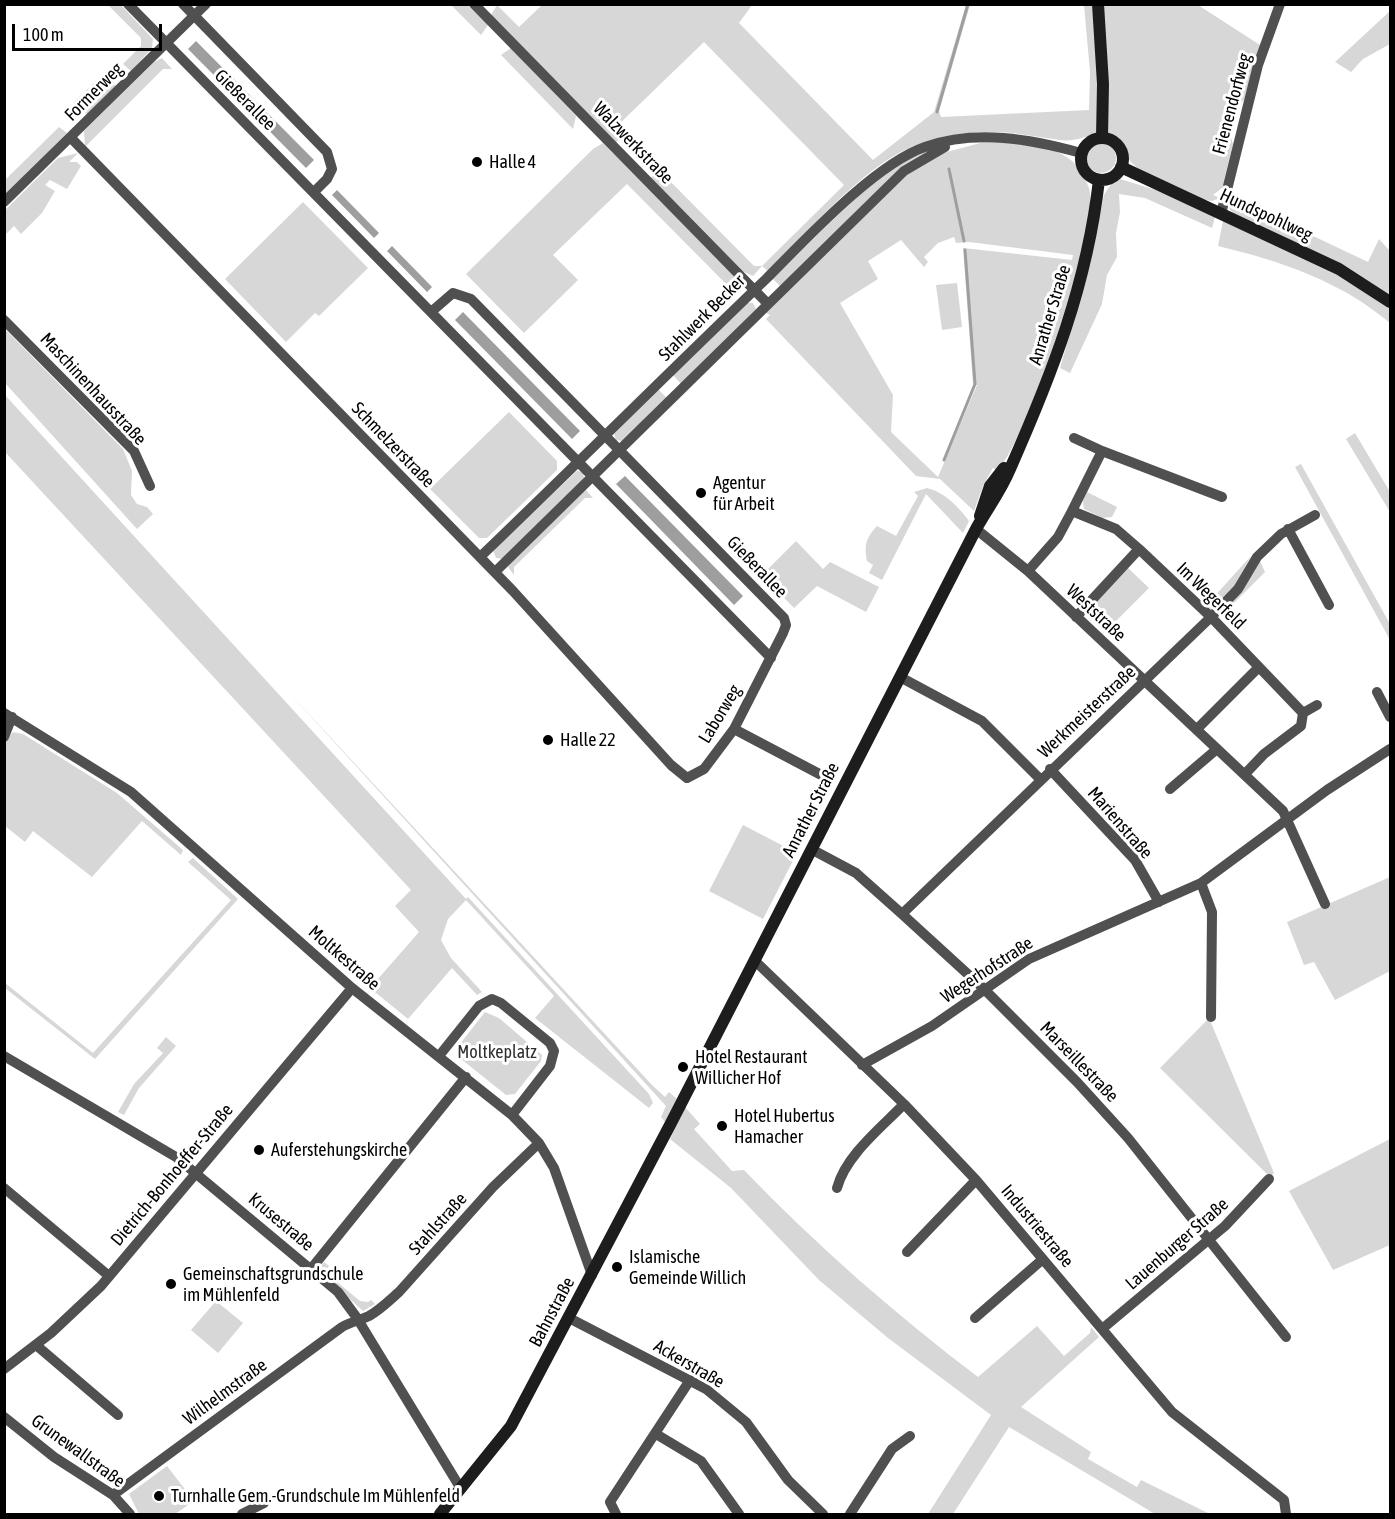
<!DOCTYPE html>
<meta charset="utf-8">
<style>
body{margin:0}
#map{position:relative;width:1395px;height:1519px;overflow:hidden;background:#fff;font-family:"Asap Condensed",sans-serif}
canvas{display:block}
.frame{position:absolute;inset:0;border:6px solid #000;pointer-events:none}
.scale{position:absolute;left:12px;top:24px;width:150px;height:27px;box-sizing:border-box;border:3px solid #000;border-top:0;padding-left:8px;font-size:18px;line-height:21px;white-space:nowrap;color:#000;-webkit-text-stroke:4px #fff;paint-order:stroke}
</style>
<div id="map">
<canvas width="1395" height="1519"></canvas>
<div class="frame"></div>
<div class="scale">100 m</div>
</div>
<script>
const ctx = document.querySelector('canvas').getContext('2d');
ctx.lineJoin = 'round';
function paint(path, color) { ctx.fillStyle = color; ctx.fill(path, 'evenodd'); }
function stroke(path, color, width, dash) { ctx.strokeStyle = color; ctx.lineWidth = width; ctx.lineCap = dash ? 'butt' : 'round'; ctx.setLineDash(dash || []); ctx.stroke(path); }
function drawText(font, color, halo, rows, align = 'center') {
  ctx.font = font + ' "Asap Condensed",sans-serif'; ctx.lineWidth = 6; ctx.setLineDash([]); ctx.textBaseline = 'middle'; ctx.strokeStyle = halo; ctx.fillStyle = color; for (const [text, x, y, turn = 0] of rows) {
    ctx.save(); ctx.translate(x, y); ctx.rotate((+turn || 0) * Math.PI / 180); ctx.textAlign = isNaN(turn) ? turn : align; if (halo) ctx.strokeText(text, 0, 0); ctx.fillText(text, 0, 0); ctx.restore();
  }
}
paint(new Path2D(`
 M108 5H121L153 39 152 48 131 71 123 64 141 46V38Z
 M451 5H467L488 25 481 35Z
 M497 5 519 27 542 5H752L739 23 873 160 934 112 966 5H970L939 111 941 117 1089 110 1090 72 1084 5H1198L1260 45 1244 100 1238 106 1230 135 1233 144 1222 188 1213 195 1220 198 1212 201 1201 199C1180 189 1150 180 1133 164 1124 156 1126 139 1112 136 1093 130 1079 143 1060 140 1037 137 1015 132 992 132 960 131 919 140 892 157 847 185 806 234 768 271L762 266 753 276 742 271 651 178 659 170 754 266H762L844 185 704 42 617 126 624 134 616 143 491 15Z
 M1390 11V44L1363 59 1351 72 1335 62Z
 M511 48 576 116 573 129 501 55Z
 M162 58 172 69H163L85 147 84 131 154 62Z
 M101 76 116 86 87 114 77 109 74 102Z
 M59 127 67 133 5 195V180Z
 M984 142C1010 143 1050 142 1072 161 1078 167 1086 180 1089 188 1102 236 1029 430 998 471L993 468 983 486 974 511 940 479 916 476 766 319 770 315 766 313 908 173 943 153ZM954 237 956 243 969 242 1073 255 1072 260 963 248 973 384 977 385 938 477 891 432 893 395 840 303 878 279 868 261 901 240 924 267 928 262 924 257 938 243Z
 M1086 158a15 15 0 1 1 30 0a15 15 0 1 1-30 0Z
 M603 143 737 279 741 289 731 299 732 290 627 184 553 255 578 280 524 333 466 274 593 149Z
 M928 152 900 169 780 286 772 278 857 197 900 161Z
 M78 153 69 162H77L81 166 67 189 50 180 45 185 55 191 42 213 21 234 14 226 5 235V210L58 158Z
 M1120 179 1159 191 1215 217 1212 228 1145 198 1119 194 1120 212 1116 233 1117 257 1107 275 1102 304 1070 373 1060 368 1088 271 1104 195 1113 181Z
 M1229 196 1368 262 1379 239 1390 251V295L1347 267 1233 213 1229 208Z
 M303 202 368 268 319 316 315 313 286 342 225 279Z
 M1223 221 1333 271 1390 309V323C1340 281 1281 261 1218 246Z
 M957 283 962 327 942 330 936 285Z
 M746 303H753L756 309 681 384 673 375Z
 M5 329 123 449 132 471 131 495 137 504 147 507 153 514 137 529 5 383Z
 M658 389 667 398 622 441 616 440 614 434Z
 M5 395 466 899 468 897 649 1094 653 1103 649 1108 535 1018 554 996 466 900 448 919 441 940 451 958 482 992 477 995 452 968 408 1019 370 988 419 932 395 906 411 890 5 452Z
 M509 412 557 461V470L487 538H479L430 489Z
 M1355 433 1390 492V512L1346 439Z
 M1301 464 1390 624V640L1295 467Z
 M577 471 583 472 584 478 503 559 496 558 493 550Z
 M927 488C944 492 959 507 969 521L963 533 926 494 882 580 869 573 873 565 867 561C864 545 866 538 877 526L896 536 918 496 914 492Z
 M586 490 593 498H585L514 567V575L508 567 512 560 578 495Z
 M1087 492 1117 507 1112 517 1102 518 1084 509 1083 501Z
 M796 541 823 569 830 562 879 587 866 612 817 586 794 608 762 575Z
 M1251 556 1234 586 1211 609 1203 601 1211 600Z
 M1260 561 1265 572 1220 617 1218 615Z
 M1128 568 1149 588 1105 632 1087 616V609Z
 M283 686 652 1085 665 1097 669 1092 677 1099 665 1122 661 1117 666 1106Z
 M13 732 23 734 117 793 183 850 181 855 142 821 92 877 33 831 25 842 5 826 4 748 7 738Z
 M743 825 797 853 763 919 709 891Z
 M193 858 238 899 95 1059 5 988V983L93 1053 231 900 188 862Z
 M1390 877V971L1335 1000 1314 962 1304 965 1287 922Z
 M485 1012 499 1018 542 1055 541 1061 515 1094 506 1095 461 1059 456 1049Z
 M1209 1018 1274 1173 1270 1177 1160 1068Z
 M166 1037 176 1046 139 1088 124 1115 118 1112 134 1084 163 1053 157 1048Z
 M685 1107 700 1124 694 1129 732 1171 744 1170C817 1246 895 1314 978 1377L1037 1326 1064 1356 1090 1333 1091 1327 1099 1337 1021 1407 1091 1452 1088 1459 1137 1487 1141 1480 1210 1514H1155L1009 1427 953 1514H928L991 1415 888 1338 819 1280 731 1188 670 1139Z
 M1390 1139V1245L1333 1270 1289 1191Z
 M324 1262 329 1266 325 1272 360 1301 368 1302 371 1300 375 1304 363 1311 322 1274 321 1267Z
 M216 1301 243 1323 218 1353 191 1330Z
 M167 1466 194 1501 175 1514H139L129 1494Z`), '#d7d7d7');
paint(new Path2D(`
 M196 41 314 160 306 168 188 49Z
 M337 190 379 233 374 238 332 195Z
 M392 246 432 287 427 292 387 251Z
 M463 312 580 431 572 439 455 320Z
 M625 476 743 596 734 605 616 484Z`), '#9e9e9e');
stroke(new Path2D(`
 M937 112 968 4
 M949 169 964 241
 M944 460 975 384 965 250`), '#9e9e9e', 3);
stroke(new Path2D(`
 M128 4 771 658
 M183 4 327 152 332 169 327 179 314 192
 M474 4 768 304
 M71 138 513 591 671 765 687 778 704 769 734 729 783 633 786 625 784 618 471 299 453 293 431 312
 M4 202 206 4
 M1221 214 1258 65 1280 4
 M4 320 134 451 150 486
 M1074 438 1102 451
 M1072 511 1102 451 1222 497
 M976 529 1028 571 1283 811 1325 904
 M1288 529 1329 605
 M480 557C576 465 670 371 766 279 805 240 875 164 925 147 976 129 1031 139 1081 153
 M1028 571 1058 537 1072 511 1116 529 1139 549 1211 617 1303 713
 M495 572 904 171 945 147
 M1076 617 1139 549
 M900 677 982 721 1040 779
 M1377 692 1390 717
 M4 713 131 792 352 988 512 1115 539 1143 554 1168 592 1275
 M1303 713 1317 705
 M734 729 827 778
 M1197 729 1259 667
 M4 737 12 717
 M1050 769 1135 860 1159 902
 M1245 774 1264 754 1301 726 1303 713
 M1170 789 1217 749
 M811 849 856 873 902 914 983 988 1077 1082 1128 1138 1286 1337
 M1201 883 1212 912 1211 1017
 M902 914 1211 617 1238 589 1257 557 1281 534 1315 515
 M754 960 904 1104 976 1180 1172 1412 1284 1500 1286 1514
 M4 1056 176 1157 338 1292 357 1318 461 1489
 M439 1056 479 1006 492 999 501 1003 550 1043 554 1051 550 1066 512 1115
 M862 1065 932 1026 1029 959 1201 883 1327 790 1390 749
 M4 1188 109 1276
 M837 1188C846 1155 881 1128 904 1104
 M907 1252 976 1180
 M311 1269 466 1077
 M569 1318 706 1389 746 1422 788 1480 823 1514
 M975 1318 1043 1259
 M1102 1329 1225 1226 1269 1179
 M36 1345 118 1415
 M4 1369 51 1333 101 1286 352 988
 M4 1417 54 1457 113 1495 130 1514
 M656 1434 701 1461 739 1514
 M113 1495 342 1327C351 1322 360 1320 369 1316 380 1310 390 1300 399 1292L493 1187 539 1143
 M242 1514 264 1503
 M616 1514 610 1502 690 1380
 M850 1514 892 1449 910 1436`), '#505050', 10);
stroke(new Path2D(`
 M1098 4 1103 84 1102 137
 M1081 159a21 21 0 1 1 42 0a21 21 0 1 1-42 0Z
 M1121 167 1339 269 1390 302
 M980 516 990 486 1004 468
 M440 1514 511 1426 670 1125 976 529C987 509 1001 491 1010 469 1052 374 1087 285 1099 180`), '#1d1d1d', 12);
for (const [x, y, r, color] of [
 [477,162,6,"#000"],
 [701,493,6,"#000"],
 [548,740,6,"#000"],
 [683,1067,6,"#000"],
 [722,1126,6,"#000"],
 [259,1150,6,"#000"],
 [617,1267,6,"#000"],
 [171,1284,6,"#000"],
 [159,1496,6,"#000"]
]) { const dot = new Path2D(); dot.arc(x, y, r, 0, 2 * Math.PI); ctx.fillStyle = color; ctx.fill(dot); stroke(dot, '#fff', 2); }
drawText('18px', '#000', '#fff', [
 ["Formerweg",94,92,-45],
 ["Gießerallee",245,100,45],
 ["Frienendorfweg",1232,104,-75],
 ["Walzwerkstraße",633,143,46],
 ["Hundspohlweg",1266,215,25],
 ["Anrather Straße",1050,315,-73],
 ["Stahlwerk Becker",702,318,-45],
 ["Maschinenhausstraße",93,389,47],
 ["Schmelzerstraße",393,445,46],
 ["Gießerallee",757,567,46],
 ["Im Wegerfeld",1211,596,44],
 ["Weststraße",1096,613,43],
 ["Werkmeisterstraße",1087,712,-43],
 ["Laborweg",720,714,-59],
 ["Anrather Straße",811,810,-63],
 ["Marienstraße",1120,823,49],
 ["Moltkestraße",344,958,41],
 ["Wegerhofstraße",987,970,-33],
 ["Marseillestraße",1079,1062,46],
 ["Dietrich-Bonhoeffer-Straße",172,1175,-50],
 ["Krusestraße",281,1222,40],
 ["Stahlstraße",438,1224,-48],
 ["Industriestraße",1037,1226,50],
 ["Lauenburger Straße",1177,1244,-41],
 ["Bahnstraße",552,1312,-62],
 ["Ackerstraße",689,1364,30],
 ["Wilhelmstraße",225,1392,-36],
 ["Grunewallstraße",78,1451,36]
]);
drawText('18px', '#000', '#fff', [
 ["Halle 4",489,162],
 ["Agentur",713,483],
 ["für Arbeit",713,504],
 ["Halle 22",560,740],
 ["Hotel Restaurant",695,1057],
 ["Willicher Hof",695,1078],
 ["Hotel Hubertus",734,1116],
 ["Hamacher",734,1137],
 ["Auferstehungskirche",271,1150],
 ["Islamische",629,1257],
 ["Gemeinde Willich",629,1278],
 ["Gemeinschaftsgrundschule",183,1274],
 ["im Mühlenfeld",183,1295],
 ["Turnhalle Gem.-Grundschule Im Mühlenfeld",171,1496]
], 'left');
drawText('18px', '#2e2e2e', '#fff', [
 ["Moltkeplatz",497,1052]
]);
</script>
